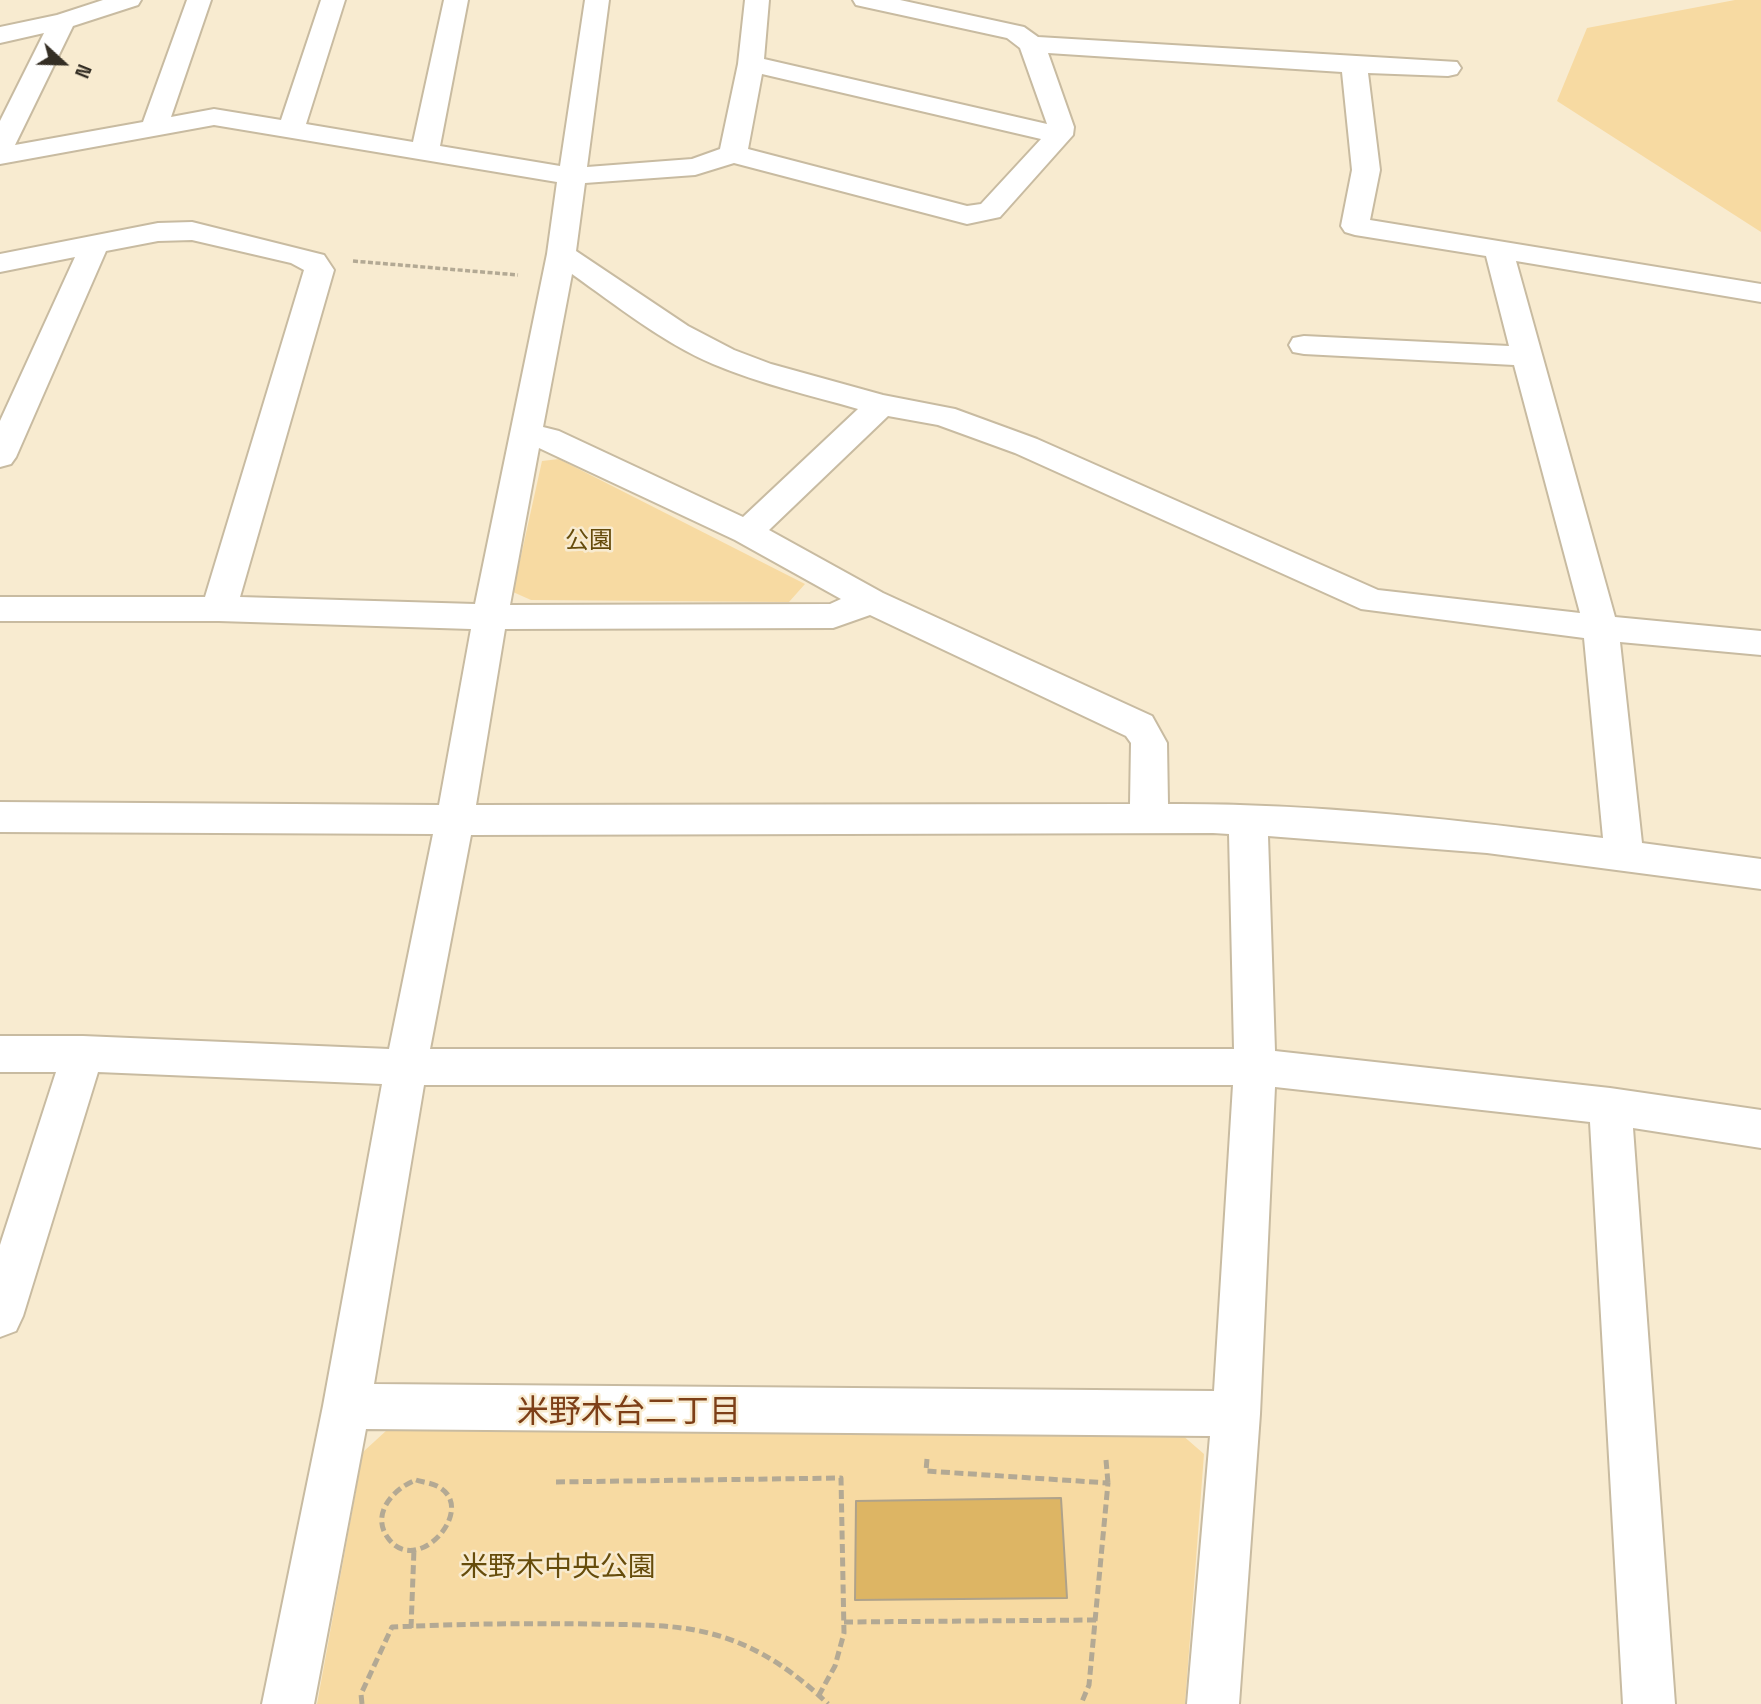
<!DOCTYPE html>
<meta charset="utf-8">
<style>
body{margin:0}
#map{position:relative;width:1761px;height:1704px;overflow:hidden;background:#f8ebd0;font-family:"Space Grotesk",sans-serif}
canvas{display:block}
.north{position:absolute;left:28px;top:28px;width:70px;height:70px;-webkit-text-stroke:5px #f8ebd0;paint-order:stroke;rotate:112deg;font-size:19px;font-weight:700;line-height:28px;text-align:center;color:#342e24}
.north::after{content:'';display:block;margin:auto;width:24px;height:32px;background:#342e24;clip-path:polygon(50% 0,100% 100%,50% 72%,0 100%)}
</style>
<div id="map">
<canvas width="1761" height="1704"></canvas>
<div class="north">N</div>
</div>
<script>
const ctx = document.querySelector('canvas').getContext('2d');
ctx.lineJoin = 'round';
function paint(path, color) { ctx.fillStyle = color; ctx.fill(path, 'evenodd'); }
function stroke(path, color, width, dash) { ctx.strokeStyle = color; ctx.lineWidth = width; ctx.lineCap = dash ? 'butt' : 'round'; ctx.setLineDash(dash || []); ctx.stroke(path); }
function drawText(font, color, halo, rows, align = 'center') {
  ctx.font = font + ' "Space Grotesk","Noto Sans JP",sans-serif'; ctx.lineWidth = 5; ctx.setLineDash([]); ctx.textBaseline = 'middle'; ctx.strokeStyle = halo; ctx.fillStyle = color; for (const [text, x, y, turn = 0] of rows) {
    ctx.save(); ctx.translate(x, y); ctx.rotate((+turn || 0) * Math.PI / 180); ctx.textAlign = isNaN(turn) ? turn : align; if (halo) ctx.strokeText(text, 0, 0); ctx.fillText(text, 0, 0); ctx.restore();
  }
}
paint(new Path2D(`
 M1735 0H1761V232L1557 101 1587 28Z
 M559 459 805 584 789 602 531 600 513 592 542 461Z
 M387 1430 1181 1434 1204 1454 1185 1704H317L363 1452Z`), '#f7daa2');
const building = new Path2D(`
 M1061 1498 1067 1598 855 1600 856 1501Z`);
paint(building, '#ddb564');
stroke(building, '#afa28a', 2);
const minor = new Path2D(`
 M103 0H141L138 5 73 26 15 145 143 122 187 0H211L171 117 214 109 281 120 321 0H345L306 124 413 142 444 0H468L440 146 560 166 585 0H609L587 167 692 159 720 149 738 64 745 0H769L764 59 1047 124 1020 48 1007 38 865 7 856 5 853 0H900L1024 27 1038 37 1457 62 1461 68 1457 74 1448 76 1368 73 1380 170 1370 220 1761 284V302L1516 261 1615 617 1761 631V655L1620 642 1642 843 1761 859V889L1487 853 1268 836 1275 1051 1610 1088 1761 1110V1148L1633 1128 1675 1704H1623L1590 1122 1275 1087 1260 1414 1239 1704H1187L1210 1436 366 1429 314 1704H262L323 1406 382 1084 98 1072 23 1316 16 1331 0 1337V1245L56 1072H0V1036H83L389 1049 433 834 0 832V802L439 805 471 629 219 621H0V597H205L304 270 291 263 192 240 158 241 106 251 16 457 11 464 0 467V421L75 257 0 272V254L158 223 192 222 324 255 334 270 240 597 475 604 547 254 557 182 214 125 0 164V121L44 33 0 43V27L57 15ZM1048 53 1342 72 1352 170 1341 226 1345 232 1355 235 1486 256 1509 346 1304 336 1293 338 1289 345 1293 352 1304 354 1514 365 1580 613 1378 590 1037 439 955 409 883 395 771 364 734 350 688 326 576 251 585 183 695 175 734 163 967 224 1000 217 1073 135 1074 127ZM762 74 1041 139 981 204 967 206 748 149ZM572 274C617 306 662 342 713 364 760 384 810 395 858 409L743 517 559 431 543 427ZM888 416 938 425 1015 453 1361 609 1584 638 1603 838C1459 820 1313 803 1168 804L1167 743 1152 716 883 593 769 530ZM539 448 735 540 841 599 830 604 510 605ZM870 615 1126 736 1131 743 1130 804 476 805 505 629 833 628ZM1213 833 1229 834 1234 1049H430L471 835ZM424 1085H1233L1214 1391 374 1384Z`);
stroke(minor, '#c8bba1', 4);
stroke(new Path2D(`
 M353 261 518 275`), '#b3a994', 3.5, [5, 2.5]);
stroke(new Path2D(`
 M927 1459 926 1471 1108 1483 1089 1685 1081 1704
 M1106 1460 1108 1483
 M416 1480C422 1482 431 1483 437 1486 480 1507 417 1579 388 1538 370 1514 394 1488 416 1480Z
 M556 1482 841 1478 844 1633 835 1666 819 1695
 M844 1622 1096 1620
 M411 1628 414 1549
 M362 1704 361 1694 392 1627C458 1624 523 1623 589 1624 632 1625 674 1623 716 1635 759 1647 796 1673 828 1704`), '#b3a994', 5, [9, 4.5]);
paint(minor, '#fff');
drawText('24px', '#664c0b', '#f8ebd0', [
 ["公園",589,541]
]);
drawText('28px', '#664c0b', '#f8ebd0', [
 ["米野木中央公園",558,1568]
]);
drawText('32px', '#7d3f17', '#f8ebd0', [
 ["米野木台二丁目",629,1413]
]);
</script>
